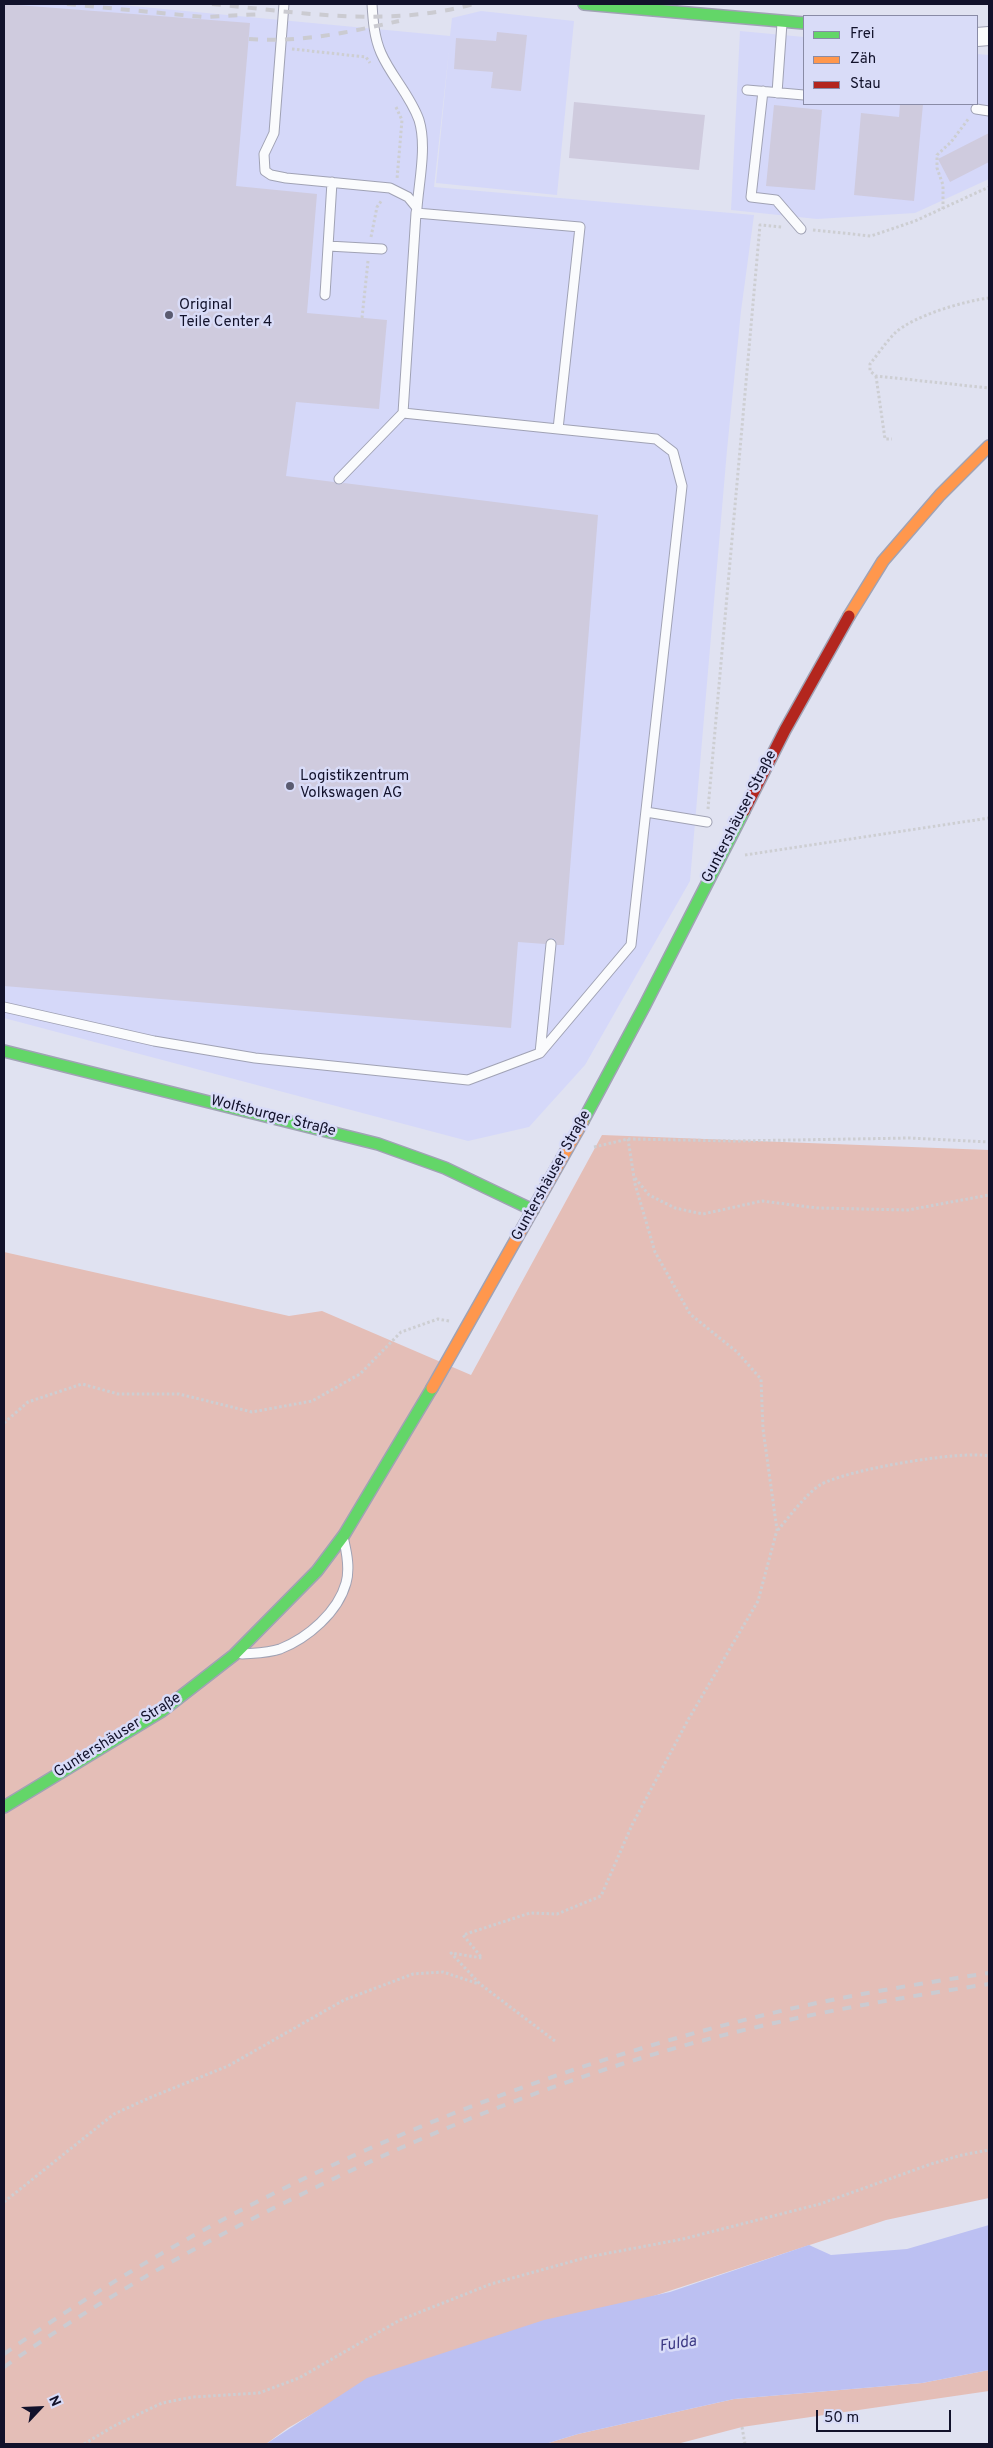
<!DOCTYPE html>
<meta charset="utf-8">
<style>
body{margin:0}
#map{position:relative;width:993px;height:2448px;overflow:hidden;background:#e0e2f1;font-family:Overpass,sans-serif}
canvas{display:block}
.frame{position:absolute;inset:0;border:5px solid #12122b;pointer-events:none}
.legend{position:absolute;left:803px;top:15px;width:175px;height:90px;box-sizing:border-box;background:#d9dcf8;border:1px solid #898ba6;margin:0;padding:6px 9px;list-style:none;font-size:15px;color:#12122b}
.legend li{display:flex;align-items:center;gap:10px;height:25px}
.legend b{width:25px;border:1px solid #898ba6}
.north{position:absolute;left:15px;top:2383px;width:50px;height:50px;-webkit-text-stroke:4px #d9dcf8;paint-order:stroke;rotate:65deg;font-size:14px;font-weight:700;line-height:20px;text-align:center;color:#12122b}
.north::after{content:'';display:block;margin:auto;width:18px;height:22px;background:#12122b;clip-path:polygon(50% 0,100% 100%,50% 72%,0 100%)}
.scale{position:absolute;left:816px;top:2410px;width:135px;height:22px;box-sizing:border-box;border:2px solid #12122b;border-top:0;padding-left:6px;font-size:15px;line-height:18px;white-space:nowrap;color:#12122b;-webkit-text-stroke:4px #d9dcf8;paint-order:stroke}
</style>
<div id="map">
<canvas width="993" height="2448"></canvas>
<div class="frame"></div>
<ul class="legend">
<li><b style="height:6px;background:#63d668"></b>Frei</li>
<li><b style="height:6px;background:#ff974d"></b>Zäh</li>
<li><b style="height:6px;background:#b3261e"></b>Stau</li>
</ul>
<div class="north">N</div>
<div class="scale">50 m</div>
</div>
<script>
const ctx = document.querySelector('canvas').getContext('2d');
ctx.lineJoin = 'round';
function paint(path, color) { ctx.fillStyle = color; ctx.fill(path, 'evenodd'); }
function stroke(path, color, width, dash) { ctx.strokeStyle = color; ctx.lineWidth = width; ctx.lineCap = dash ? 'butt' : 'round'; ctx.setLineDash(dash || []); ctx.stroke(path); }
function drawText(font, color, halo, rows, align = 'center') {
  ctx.font = font + ' Overpass,sans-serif'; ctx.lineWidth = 5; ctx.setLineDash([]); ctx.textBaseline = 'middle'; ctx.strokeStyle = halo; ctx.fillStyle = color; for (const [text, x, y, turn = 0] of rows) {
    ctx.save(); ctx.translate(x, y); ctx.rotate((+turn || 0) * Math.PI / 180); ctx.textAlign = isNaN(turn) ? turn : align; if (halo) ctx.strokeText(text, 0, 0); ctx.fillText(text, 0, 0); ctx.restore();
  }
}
paint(new Path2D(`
 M4 4H111L450 36 452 18 481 11 574 21 557 195 436 183 449 50 434 187 754 215 741 311 727 450 690 881 585 1065 529 1127 468 1141 4 1018Z
 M740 31 804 37V104H977V54L989 55V179L915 213 817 219 731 210Z`), '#d5d8f9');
paint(new Path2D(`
 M602 1135 989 1150V2198L886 2220 336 2400 288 2428 266 2444H4V1252L289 1316 322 1311 471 1375Z
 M989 2370V2391L742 2427 677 2444H545L578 2434 734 2399 922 2383Z`), '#e4beb7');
paint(new Path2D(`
 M989 2225V2370L922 2383 734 2399 578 2434 545 2444H266L367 2378 544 2320 670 2292 809 2245 831 2255 907 2249Z`), '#bcc0f2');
paint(new Path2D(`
 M4 4 250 23 236 186 317 194 307 313 387 320 379 409 296 402 286 476 334 482 338 485 344 483 598 515 564 945H557L555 939 551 938 545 944 518 942 511 1028 4 986Z
 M497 32 527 35 521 91 491 88 493 72 454 69 456 38 496 41Z
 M574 102 705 115 699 170 569 158Z
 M900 104H923L914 201 854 195 861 113 899 117Z
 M774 105 822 110 815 190 766 186Z
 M989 133V162L950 182 938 159Z`), '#cfcbde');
const lane = new Path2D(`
 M284 4 274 133 264 154 265 171 271 175 286 178 390 188 408 197 417 208C419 181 427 146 419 120 410 95 391 76 381 53 374 37 373 20 372 4
 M747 90 804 95
 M763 91 751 197 776 200 801 229
 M777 93 782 23
 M976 109 989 111
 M416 213 580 227 558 429 403 413 416 213 417 208
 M328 246 382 249
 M325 295 332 182
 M339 479 403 413
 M646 812 707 822
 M4 1007 154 1041 255 1058 468 1080 540 1053 631 945 682 486 673 452 656 439 558 429
 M540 1053 551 944
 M242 1654C254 1653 269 1653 280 1649 308 1638 338 1612 346 1583 350 1569 347 1554 344 1541`);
const street = new Path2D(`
 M977 37 989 36`);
const fast = new Path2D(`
 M584 4 804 23
 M4 1051 378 1144 445 1168 533 1210
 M583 1121 644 1007 744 811
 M4 1807 162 1711 234 1655 317 1571 344 1535 432 1388`);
const slow = new Path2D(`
 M849 616 883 561 940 495 989 446
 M432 1388 583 1121`);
const jam = new Path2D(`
 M744 811 785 730 849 616`);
stroke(lane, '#a0a2b4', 11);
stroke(street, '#a0a2b4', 20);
stroke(fast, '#a0a2b4', 14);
stroke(slow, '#a0a2b4', 14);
stroke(jam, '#a0a2b4', 14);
stroke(new Path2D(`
 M292 49 366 57 370 63
 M396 107 402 120 397 179
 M943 209V185L937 168V155L951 142 969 118
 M813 230 871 236 915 221 989 187
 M371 237 377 207 382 200
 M989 298C964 301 913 316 895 333 886 342 878 354 870 364V371L876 376 989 388
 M362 318 368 261
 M876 376 885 439H892
 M708 809 760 225 782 227
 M745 855 989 818
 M594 1147 628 1139 735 1141 910 1138 989 1142
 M635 1178 649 1195 675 1208 703 1214 762 1201 817 1208 908 1210 989 1195
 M4 1423 28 1402 82 1384 118 1394H179L252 1412 312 1401 360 1374 401 1332 438 1319 449 1321
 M778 1530C789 1517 806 1494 820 1485 845 1470 961 1450 989 1456
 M555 2041 480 1984 451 1953 482 1958 463 1935 530 1913 557 1914 601 1896 632 1825 688 1720 758 1601 777 1530 763 1429 761 1379 737 1352 690 1314 655 1252 635 1184 628 1139
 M4 2202 114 2114 149 2098 228 2066 344 2000 413 1974 443 1972 479 1984
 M742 2427 745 2444
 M84 2444 114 2426 162 2403 193 2397 259 2393 299 2378 400 2320 491 2284 588 2257 683 2239 820 2204 931 2164 962 2155 989 2150`), '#cdced2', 3, [2.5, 2.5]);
stroke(lane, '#fafbfd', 9);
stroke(street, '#fafbfd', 18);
stroke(fast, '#63d668', 11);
stroke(slow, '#ff974d', 11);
stroke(jam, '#b3261e', 11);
stroke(new Path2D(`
 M67 4 203 17 264 14
 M212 4C298 12 388 28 473 4
 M249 39C300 43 350 32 399 21
 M4 2354C228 2196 487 2084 752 2018 831 1998 910 1985 989 1973
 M4 2367C93 2304 188 2250 286 2202 436 2127 593 2065 757 2027 834 2009 911 1996 989 1984`), '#cbcbd1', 4, [9, 9]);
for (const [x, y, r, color] of [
 [169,315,5,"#5a5b70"],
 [290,786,5,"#5a5b70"]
]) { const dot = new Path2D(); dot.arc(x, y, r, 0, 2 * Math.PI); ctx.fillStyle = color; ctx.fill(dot); stroke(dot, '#d9dcf8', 2); }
drawText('15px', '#12122b', '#d9dcf8', [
 ["Original",179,306],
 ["Teile Center 4",179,323],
 ["Logistikzentrum",300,777],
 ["Volkswagen AG",300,794]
], 'left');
drawText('15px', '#12122b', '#d9dcf8', [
 ["Guntershäuser Straße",740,817,-63],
 ["Wolfsburger Straße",273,1117,14],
 ["Guntershäuser Straße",552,1176,-61],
 ["Guntershäuser Straße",118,1736,-32]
]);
drawText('italic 16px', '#3b3884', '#d9dcf8', [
 ["Fulda",678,2345,-9]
]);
</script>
